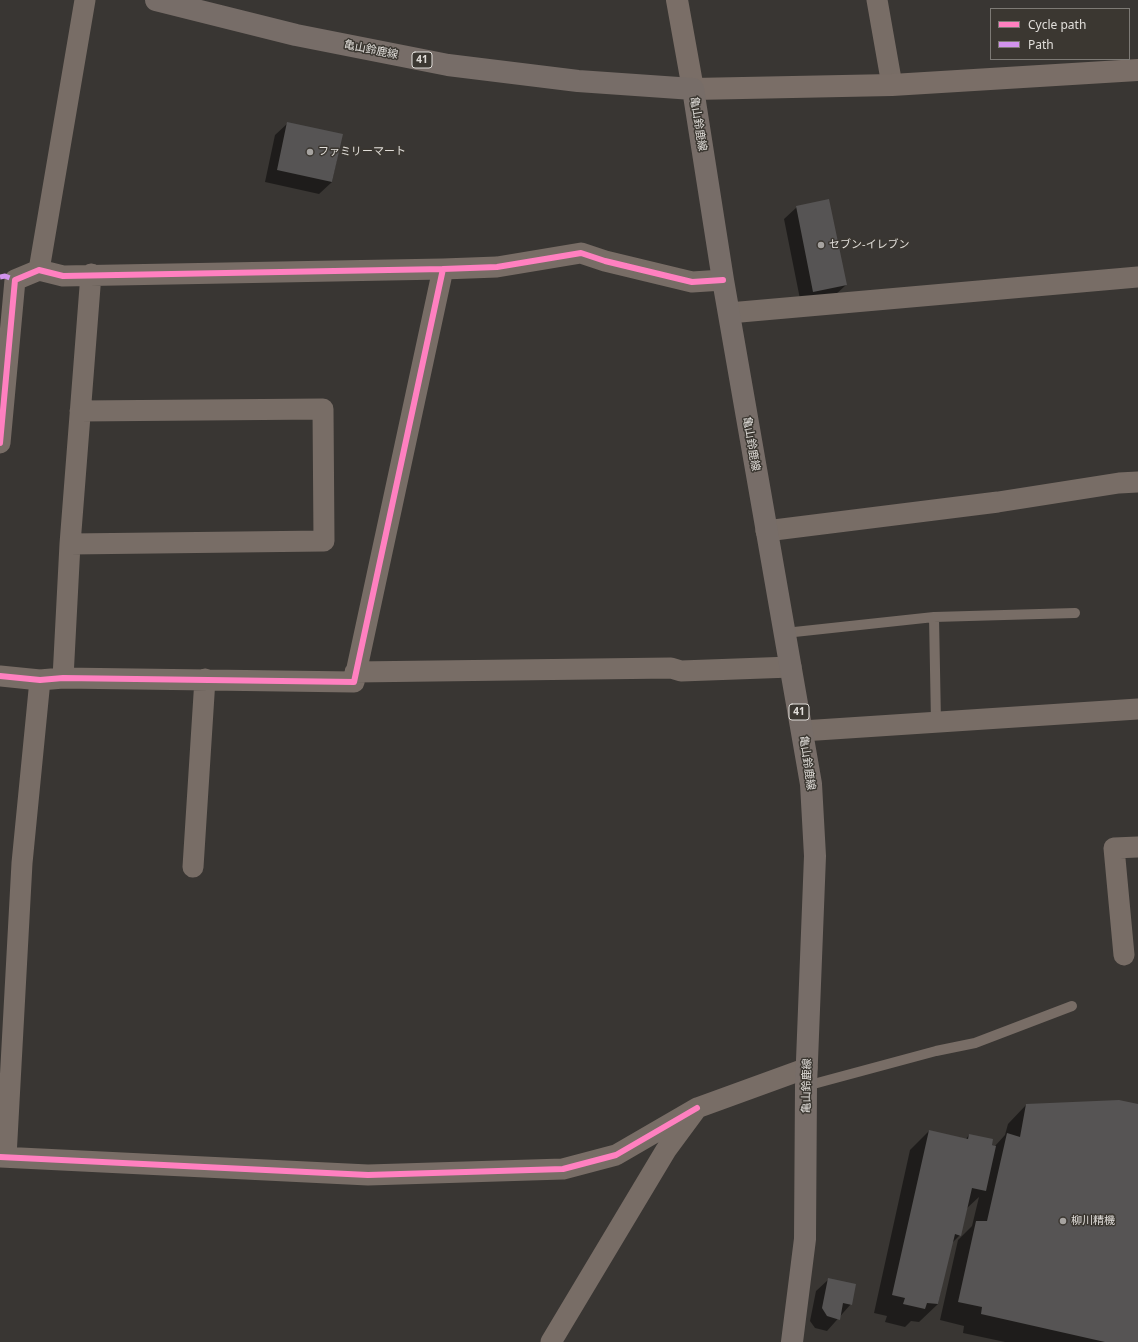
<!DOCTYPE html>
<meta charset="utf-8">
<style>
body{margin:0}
#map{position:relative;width:1138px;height:1342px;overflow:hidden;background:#393633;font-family:"Noto Sans",sans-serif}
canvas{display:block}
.legend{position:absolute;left:990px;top:8px;width:140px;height:52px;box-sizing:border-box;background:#3b3731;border:1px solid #7d7a75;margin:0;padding:5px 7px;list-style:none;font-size:12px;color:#e1deda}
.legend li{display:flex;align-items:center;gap:8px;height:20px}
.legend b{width:20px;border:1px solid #7d7a75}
</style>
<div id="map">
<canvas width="1138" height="1342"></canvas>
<ul class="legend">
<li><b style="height:5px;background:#ff80c0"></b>Cycle path</li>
<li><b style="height:5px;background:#d193ec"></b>Path</li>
</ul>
</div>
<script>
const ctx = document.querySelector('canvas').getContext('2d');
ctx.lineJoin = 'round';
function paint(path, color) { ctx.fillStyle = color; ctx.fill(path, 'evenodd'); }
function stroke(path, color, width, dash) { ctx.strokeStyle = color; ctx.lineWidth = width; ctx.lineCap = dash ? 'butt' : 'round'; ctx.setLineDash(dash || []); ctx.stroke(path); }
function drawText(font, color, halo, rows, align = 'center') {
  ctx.font = font + ' "Noto Sans","Noto Sans JP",sans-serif'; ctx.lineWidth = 3; ctx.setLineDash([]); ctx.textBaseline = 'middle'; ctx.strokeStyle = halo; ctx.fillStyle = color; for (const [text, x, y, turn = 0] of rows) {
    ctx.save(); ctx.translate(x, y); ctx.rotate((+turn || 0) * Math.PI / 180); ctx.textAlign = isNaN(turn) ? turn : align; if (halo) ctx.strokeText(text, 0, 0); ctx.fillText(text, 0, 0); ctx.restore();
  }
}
paint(new Path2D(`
 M288 123 342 135 332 182 319 194 265 182 275 135Z
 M797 207 846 285 833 297 801 304 784 219Z
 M1026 1105H1138V1342H1005L963 1333 964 1326 940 1320 958 1240 972 1226 979 1197 966 1209 960 1235 951 1244 938 1304 919 1322 911 1321 905 1327 885 1322 887 1316 874 1313 910 1150 929 1131 966 1139 969 1135 995 1146 1005 1135 1008 1124Z
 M829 1279 851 1304 827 1331 815 1328 810 1321 816 1291Z`), '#0007');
paint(new Path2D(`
 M287 122 343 134 332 182 277 170Z
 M829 199 847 285 813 292 796 206Z
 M1119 1100 1138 1104V1342H1105L981 1314 982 1307 958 1302 976 1221H987L1007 1133 1020 1137 1026 1104Z
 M929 1130 968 1139 969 1134 993 1139 992 1145 996 1146 986 1191 972 1188 961 1236 955 1234 938 1304 927 1303 925 1309 903 1304 905 1298 892 1295Z
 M828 1278 856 1284 852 1305 843 1303 840 1320 827 1316 822 1308Z`), '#565454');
stroke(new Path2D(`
 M934 617 936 722
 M785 633 934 617 1075 613
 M806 1086 936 1051 975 1043 1072 1006`), '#786d66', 10);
stroke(new Path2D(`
 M877 0 892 85
 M39 270 85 0
 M729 313 1138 277
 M0 443 15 280 39 270 63 276 443 269 497 267 581 253 605 261 692 282 723 280
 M766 531 998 502 1119 483 1138 482
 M70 544 324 541 323 409 80 411
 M355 672 671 668 681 671 791 667
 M0 676 40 680 63 678 354 682 443 269
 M63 678 70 544 91 274
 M802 731 1138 709
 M193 867 205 679
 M1124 955 1114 848 1138 847
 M0 1157 368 1175 563 1169 616 1155 697 1108
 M6 1157 22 863 40 680
 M551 1342 666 1150 697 1108 807 1068`), '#786d66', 21);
stroke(new Path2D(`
 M677 0 693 89 892 85 1138 70`), '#7a6e67', 22);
stroke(new Path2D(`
 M156 0 296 35 448 65 578 81 693 89 723 280 811 784 815 856 806 1086 805 1239 792 1342`), '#776d68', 22);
stroke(new Path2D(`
 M0 277 5 276 15 280`), '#d193ec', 5, [10, 5]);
stroke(new Path2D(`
 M0 443 15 280 39 270 63 276 443 269 497 267 581 253 605 261 692 282 723 280
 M0 676 40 680 63 678 354 682 443 269
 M0 1157 368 1175 563 1169 616 1155 697 1108`), '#ff80c0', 6);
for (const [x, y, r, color] of [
 [310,152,4,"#a6a3a0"],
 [821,245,4,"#a6a3a0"],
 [1063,1221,4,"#a6a3a0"]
]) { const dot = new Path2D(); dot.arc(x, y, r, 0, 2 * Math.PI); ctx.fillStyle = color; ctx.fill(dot); stroke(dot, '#3b3731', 1.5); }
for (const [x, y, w] of [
 [422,60,20],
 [799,712,20]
]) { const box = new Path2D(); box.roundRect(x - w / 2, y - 8, w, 16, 3); ctx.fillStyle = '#3b3731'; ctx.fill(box); stroke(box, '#e1deda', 1); }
drawText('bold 10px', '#e1deda', null, [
 ["41",422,60],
 ["41",799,712]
]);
drawText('11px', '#e1deda', '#3b3731', [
 ["亀山鈴鹿線",371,50,11],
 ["亀山鈴鹿線",698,124,81],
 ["亀山鈴鹿線",751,444,80],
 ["亀山鈴鹿線",807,763,82],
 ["亀山鈴鹿線",807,1086,-89]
]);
drawText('11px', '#e1deda', '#3b3731', [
 ["ファミリーマート",318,152],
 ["セブン-イレブン",829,245],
 ["柳川精機",1071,1221]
], 'left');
</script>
